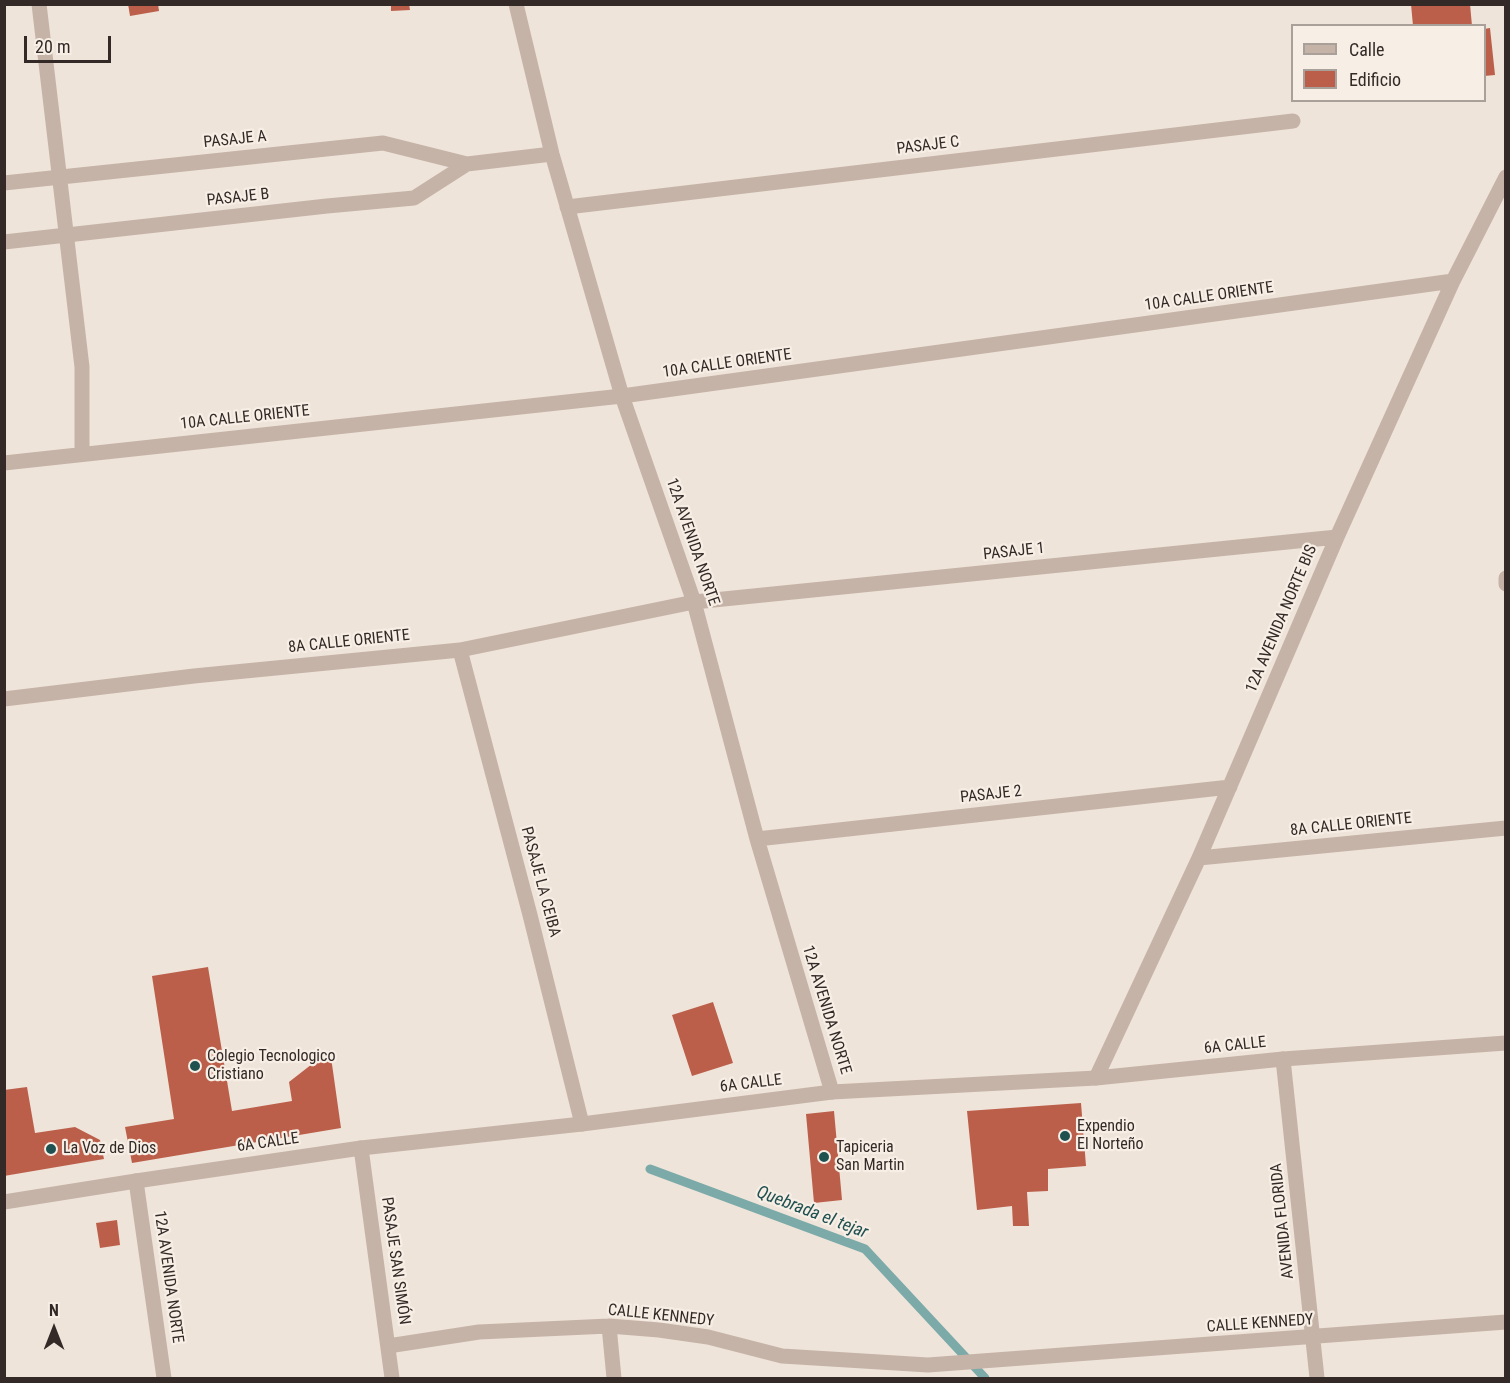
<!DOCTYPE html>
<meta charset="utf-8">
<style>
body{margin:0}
#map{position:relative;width:1510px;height:1383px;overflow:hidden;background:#efe4da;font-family:"Roboto Condensed",sans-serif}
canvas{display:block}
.frame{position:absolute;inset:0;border:6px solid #332a27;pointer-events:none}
.legend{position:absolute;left:1291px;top:24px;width:195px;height:78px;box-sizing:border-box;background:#f7eee5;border:2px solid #a9a099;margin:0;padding:8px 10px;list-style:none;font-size:18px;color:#332a27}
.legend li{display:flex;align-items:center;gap:12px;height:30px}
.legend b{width:30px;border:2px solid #a9a099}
.north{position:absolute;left:24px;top:1299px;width:60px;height:60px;-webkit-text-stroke:4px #f7eee5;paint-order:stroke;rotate:0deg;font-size:16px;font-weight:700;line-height:24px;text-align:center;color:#332a27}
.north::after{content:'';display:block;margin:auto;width:21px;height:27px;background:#332a27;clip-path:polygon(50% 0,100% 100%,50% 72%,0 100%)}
.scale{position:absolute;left:24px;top:36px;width:87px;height:27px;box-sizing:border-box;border:3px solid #332a27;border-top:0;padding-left:8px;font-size:18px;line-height:21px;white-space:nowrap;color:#332a27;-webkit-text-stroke:4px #f7eee5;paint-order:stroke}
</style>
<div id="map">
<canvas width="1510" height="1383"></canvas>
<div class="frame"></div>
<ul class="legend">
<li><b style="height:8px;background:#c6b3a7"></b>Calle</li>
<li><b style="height:16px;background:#bc5f4a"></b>Edificio</li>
</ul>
<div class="north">N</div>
<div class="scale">20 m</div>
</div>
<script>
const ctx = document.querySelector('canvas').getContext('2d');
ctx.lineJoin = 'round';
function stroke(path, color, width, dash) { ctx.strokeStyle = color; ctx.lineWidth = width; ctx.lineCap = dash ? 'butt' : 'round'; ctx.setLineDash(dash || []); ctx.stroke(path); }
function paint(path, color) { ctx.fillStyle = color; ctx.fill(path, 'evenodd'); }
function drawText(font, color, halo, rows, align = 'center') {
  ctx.font = font + ' "Roboto Condensed",sans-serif'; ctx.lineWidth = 4.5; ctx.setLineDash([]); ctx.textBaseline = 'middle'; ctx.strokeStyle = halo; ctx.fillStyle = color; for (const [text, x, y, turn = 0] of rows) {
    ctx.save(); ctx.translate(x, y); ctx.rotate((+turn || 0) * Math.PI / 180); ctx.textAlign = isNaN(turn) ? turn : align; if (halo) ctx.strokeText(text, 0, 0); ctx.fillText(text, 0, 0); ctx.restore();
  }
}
stroke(new Path2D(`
 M650 1169 865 1249 985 1378`), '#7baaa9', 9);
paint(new Path2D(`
 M128 4H158L159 11 130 16Z
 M391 4H409L410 10 391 11Z
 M1411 4H1470L1472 26H1413Z
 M1490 28 1495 75 1484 76V29Z
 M208 967 232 1111 292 1101 289 1082 330 1050 341 1128 132 1163 125 1127 174 1119 152 976Z
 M713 1002 733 1063 692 1076 672 1015Z
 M27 1087 35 1133 75 1127 100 1140 104 1159 4 1176V1090Z
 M1081 1103 1086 1166 1048 1169V1191L1027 1192 1029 1226H1013L1012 1206 977 1210 967 1111Z
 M834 1111 842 1200 814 1203 806 1114Z
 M117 1220 120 1245 100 1248 96 1223Z`), '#bc5f4a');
stroke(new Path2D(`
 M39 4 82 367V454
 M516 4 552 154 622 396 694 602 757 839 832 1092
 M4 183 383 143 467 164 552 154
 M567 207 1293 121
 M4 242 327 206 414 198 467 164
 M4 463 622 396 1453 281
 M1506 578V584
 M460 650 530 915 582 1124
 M4 699 194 676 460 650 694 602 1337 537
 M757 839 1230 787
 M1199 858 1506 828
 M1283 1059 1317 1378
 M1096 1078 1199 858 1337 537 1453 281 1506 177
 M361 1148 392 1378
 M136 1181 164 1378
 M609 1326 614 1378
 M388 1346 479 1332 609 1326 659 1330 708 1337 782 1356 928 1365 1506 1322`), '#c6b3a7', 15);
stroke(new Path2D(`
 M4 1202 136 1181 361 1148 582 1124 832 1092 1096 1078 1283 1059 1506 1043`), '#c6b3a7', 15);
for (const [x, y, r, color] of [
 [195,1066,6,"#205151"],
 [1065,1136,6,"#205151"],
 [51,1149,6,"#205151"],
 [824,1157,6,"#205151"]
]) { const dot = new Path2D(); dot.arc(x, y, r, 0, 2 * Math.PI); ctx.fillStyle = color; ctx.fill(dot); stroke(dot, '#f7eee5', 2); }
drawText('16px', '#332a27', '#f7eee5', [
 ["PASAJE A",235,140,-6],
 ["PASAJE C",928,146,-7],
 ["PASAJE B",238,198,-6],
 ["10A CALLE ORIENTE",1209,297,-8],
 ["10A CALLE ORIENTE",727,364,-8],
 ["10A CALLE ORIENTE",245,418,-6],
 ["12A AVENIDA NORTE",692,542,71],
 ["PASAJE 1",1014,552,-6],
 ["12A AVENIDA NORTE BIS",1282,619,-67],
 ["8A CALLE ORIENTE",349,642,-6],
 ["PASAJE 2",991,795,-6],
 ["8A CALLE ORIENTE",1351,825,-6],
 ["PASAJE LA CEIBA",540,882,75],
 ["12A AVENIDA NORTE",826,1010,73],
 ["6A CALLE",1235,1046,-6],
 ["6A CALLE",751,1084,-7],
 ["6A CALLE",268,1143,-8],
 ["AVENIDA FLORIDA",1283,1221,-96],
 ["PASAJE SAN SIMÓN",395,1261,82],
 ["12A AVENIDA NORTE",168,1277,82],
 ["CALLE KENNEDY",661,1316,6],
 ["CALLE KENNEDY",1260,1324,-4]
]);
drawText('16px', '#332a27', '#f7eee5', [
 ["Colegio Tecnologico",207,1057],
 ["Cristiano",207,1075],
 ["Expendio",1077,1127],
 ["El Norteño",1077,1145],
 ["Tapiceria",836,1148],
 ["San Martin",836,1166],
 ["La Voz de Dios",63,1149]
], 'left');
drawText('italic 18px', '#205151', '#f7eee5', [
 ["Quebrada el tejar",812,1213,21]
]);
</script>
